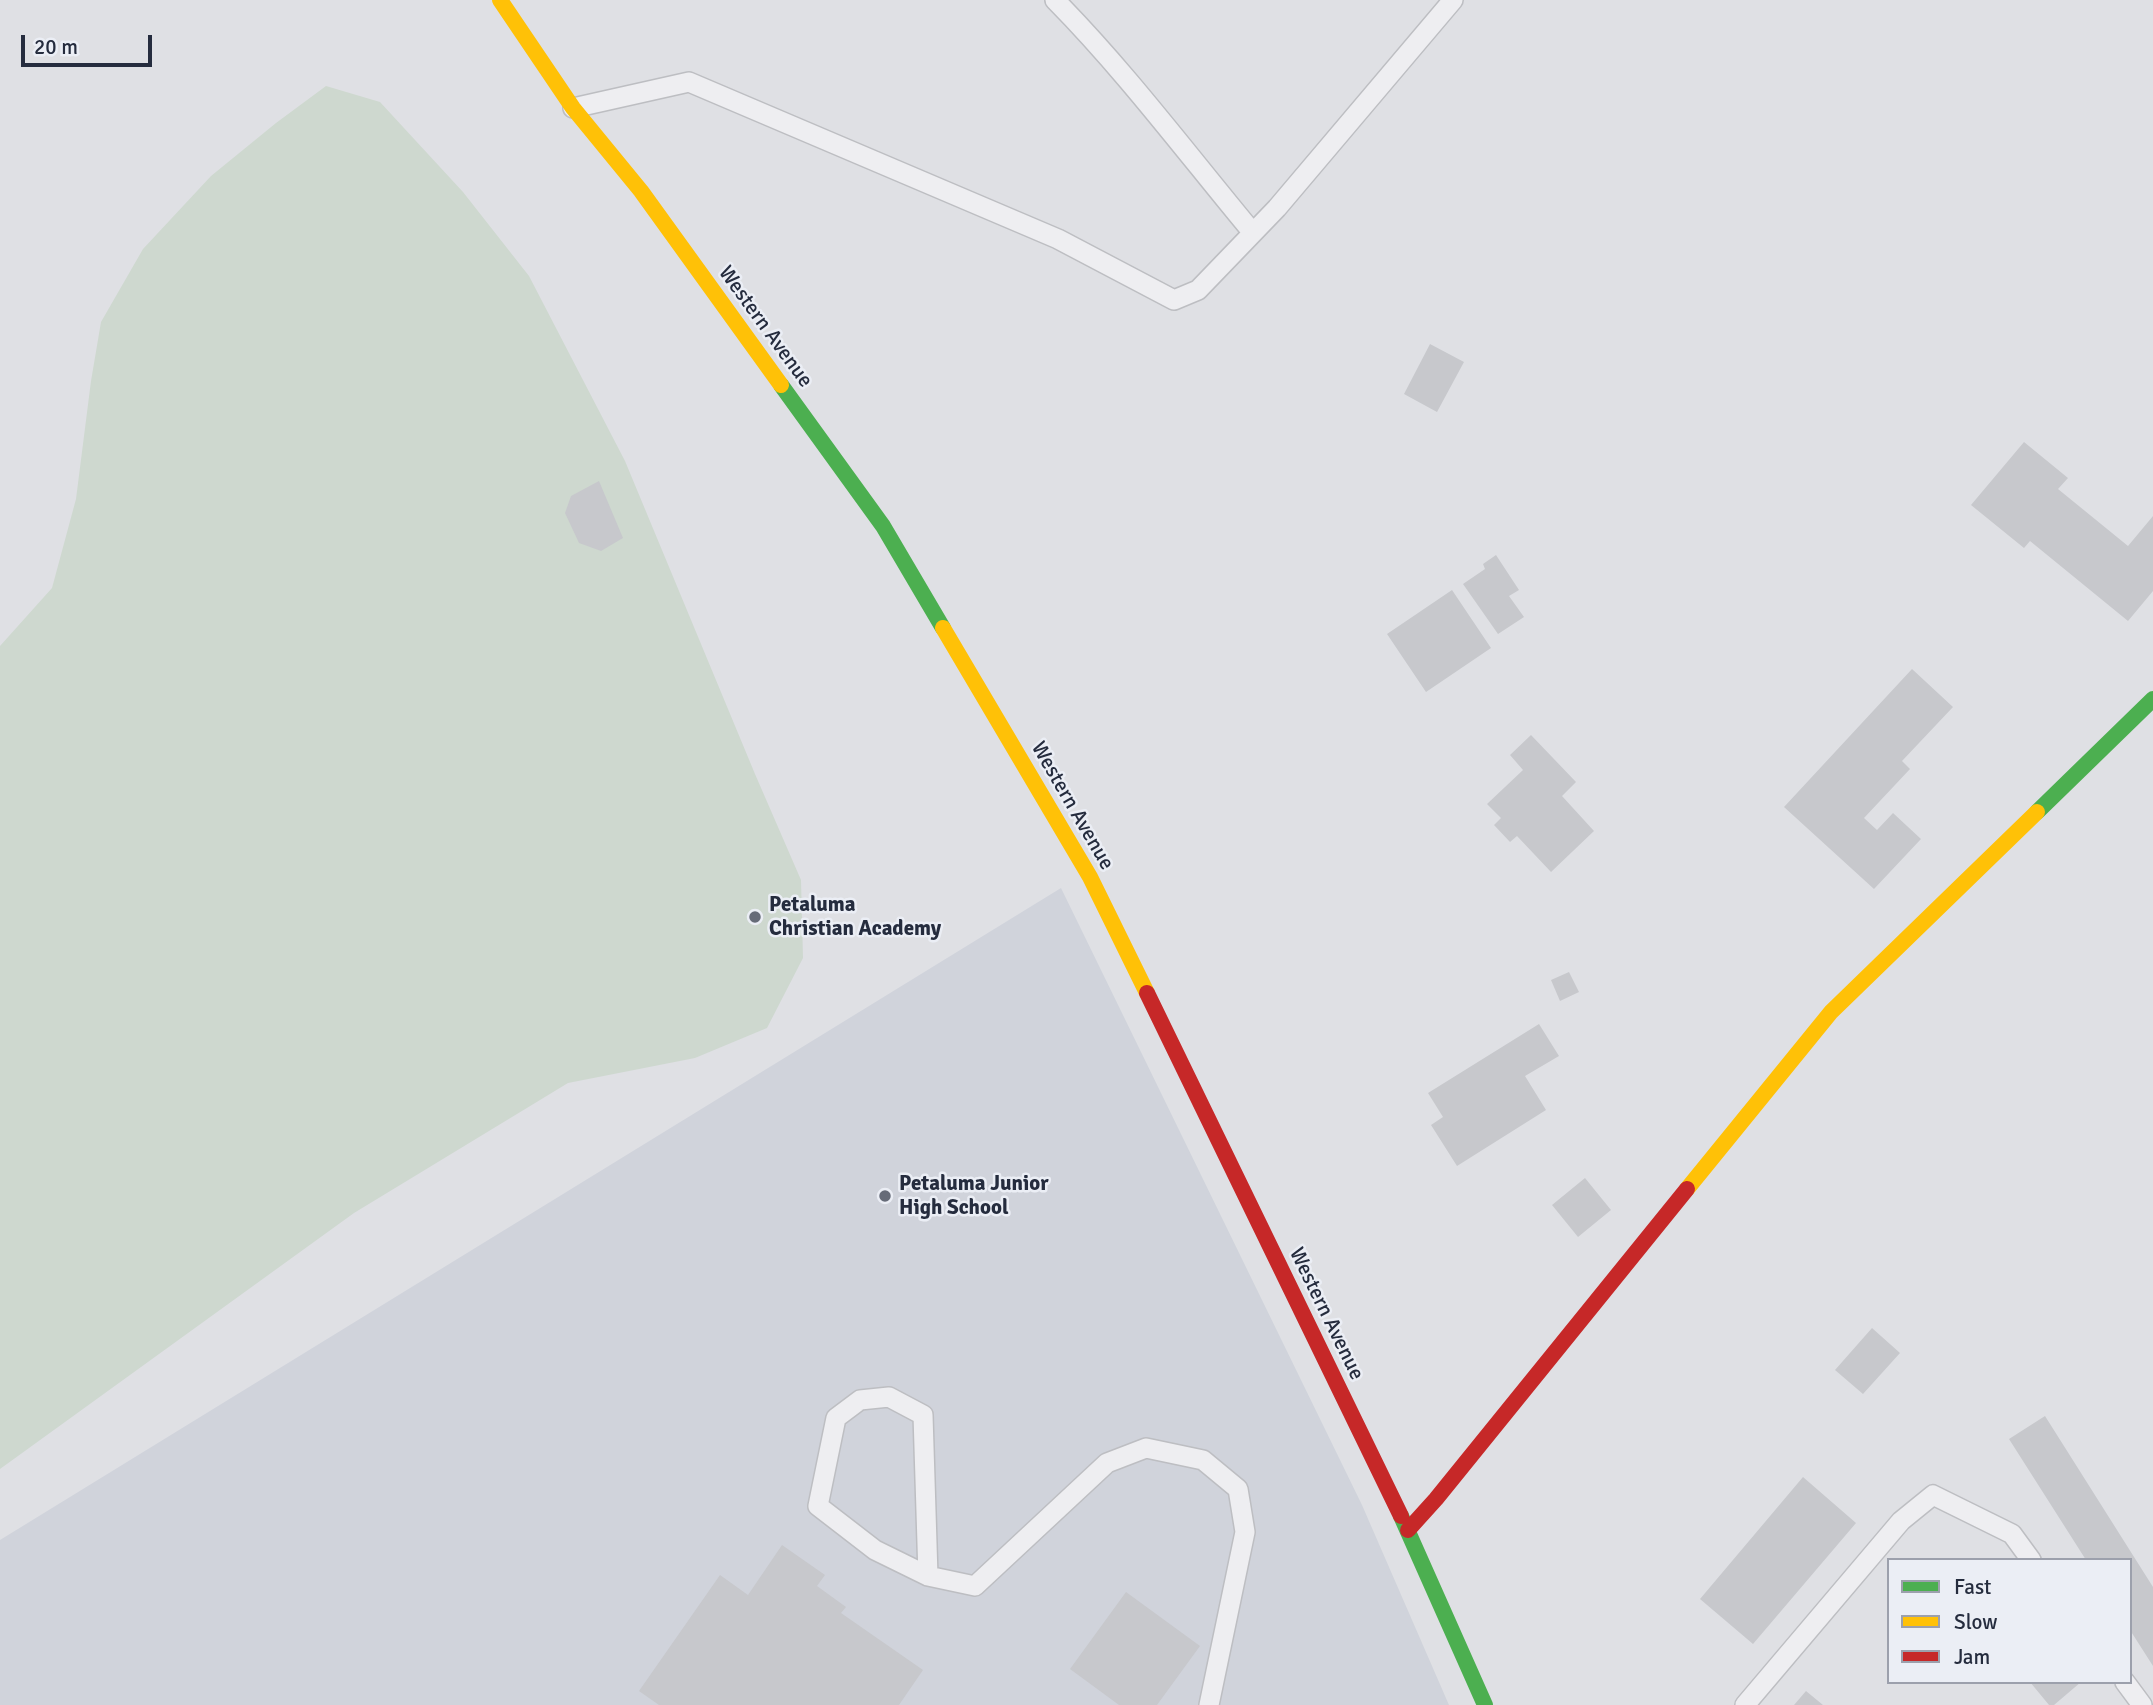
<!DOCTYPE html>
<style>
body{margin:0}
#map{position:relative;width:2153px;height:1705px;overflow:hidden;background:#dfe0e4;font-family:Signika,sans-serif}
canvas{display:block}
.legend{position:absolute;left:1887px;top:1558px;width:245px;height:126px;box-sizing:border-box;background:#ebeef5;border:2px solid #9ca0ac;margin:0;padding:9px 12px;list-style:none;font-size:21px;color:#252c3e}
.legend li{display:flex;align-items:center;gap:14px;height:35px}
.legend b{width:35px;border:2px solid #9ca0ac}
.scale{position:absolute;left:21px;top:35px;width:131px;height:32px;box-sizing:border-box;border:4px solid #252c3e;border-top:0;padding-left:9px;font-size:21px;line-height:24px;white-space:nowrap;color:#252c3e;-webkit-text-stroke:5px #ebeef5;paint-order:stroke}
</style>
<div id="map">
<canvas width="2153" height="1705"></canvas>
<ul class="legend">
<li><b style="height:9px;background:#4caf50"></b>Fast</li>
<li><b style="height:9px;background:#ffc107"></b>Slow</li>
<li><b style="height:9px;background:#c62828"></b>Jam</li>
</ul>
<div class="scale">20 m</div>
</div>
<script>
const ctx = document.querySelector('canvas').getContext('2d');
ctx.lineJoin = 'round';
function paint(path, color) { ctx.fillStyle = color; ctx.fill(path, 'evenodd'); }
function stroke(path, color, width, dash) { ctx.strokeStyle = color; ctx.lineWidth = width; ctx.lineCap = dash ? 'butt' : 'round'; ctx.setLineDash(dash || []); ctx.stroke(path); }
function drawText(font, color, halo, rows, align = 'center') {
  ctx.font = font + ' Signika,sans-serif'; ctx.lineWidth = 5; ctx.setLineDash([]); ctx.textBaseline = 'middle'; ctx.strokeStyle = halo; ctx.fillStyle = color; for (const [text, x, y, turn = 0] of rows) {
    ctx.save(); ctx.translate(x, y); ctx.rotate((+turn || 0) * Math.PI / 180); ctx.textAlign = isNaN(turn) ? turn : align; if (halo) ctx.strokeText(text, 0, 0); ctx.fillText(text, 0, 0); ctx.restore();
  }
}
paint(new Path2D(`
 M1061 888 1362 1505 1449 1705H0V1540Z`), '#d0d3db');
paint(new Path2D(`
 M326 86 380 102 463 192 529 276 625 461 755 774 801 880 803 958 767 1028 695 1058 568 1083 354 1213 0 1469V646L52 588 76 499 91 381 101 322 143 249 211 176 276 123Z`), '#ced8cf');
paint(new Path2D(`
 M1430 344 1464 362 1437 412 1404 394Z
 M2024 442 2068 478 2058 489 2128 546 2153 516V591L2128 621 2030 541 2024 548 1971 505Z
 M599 481 623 538 601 551 579 543 565 513 571 496Z
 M1496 555 1519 590 1509 596 1524 617 1498 634 1463 584 1485 569 1483 564Z
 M1452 590 1491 648 1426 692 1387 634Z
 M1912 669 1953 707 1902 761 1910 769 1864 818 1877 830 1893 813 1921 839 1874 889 1784 807Z
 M1531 735 1576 782 1562 796 1594 831 1551 872 1517 836 1510 842 1494 825 1501 818 1487 804 1523 770 1510 755Z
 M1569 972 1579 992 1560 1001 1551 980Z
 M1539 1024 1559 1056 1525 1076 1546 1110 1457 1166 1431 1125 1443 1117 1428 1093Z
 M1585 1178 1611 1210 1578 1237 1552 1205Z
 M1872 1328 1900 1353 1863 1394 1835 1370Z
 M2045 1416 2153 1587V1666L2130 1630V1560H2086L2009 1439Z
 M1803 1477 1856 1523 1753 1644 1700 1599Z
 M782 1545 825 1575 817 1586 846 1607 841 1613 923 1670 899 1705H659L639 1691 720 1575 748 1595Z
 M1126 1592 1200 1646 1157 1705H1119L1070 1669Z
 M2030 1682H2081L2054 1705H2049Z
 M1806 1691 1823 1705H1794Z`), '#c7c8cc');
const lane = new Path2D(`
 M1055 0C1126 72 1188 155 1253 233
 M573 108 689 82 1058 239 1174 300 1198 290 1277 208 1453 0
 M928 1576 923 1415 889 1397 860 1400 836 1418 818 1506 875 1550 928 1576 975 1586 1107 1463 1146 1448 1203 1460 1238 1489 1245 1532 1209 1705
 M2125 1682 2142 1705
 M1745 1705 1901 1521 1933 1495 2012 1534 2031 1560`);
stroke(lane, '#bdbec2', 22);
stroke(lane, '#eeeef1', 19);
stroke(new Path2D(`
 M781 385 883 526 943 628
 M2037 812 2153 699
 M1401 1516 1485 1705`), '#4caf50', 16);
stroke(new Path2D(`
 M500 0 573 108 641 191 781 385
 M943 628 1090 877 1147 993
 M1687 1189 1831 1012 2037 812`), '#ffc107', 16);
stroke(new Path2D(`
 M1147 993 1401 1516
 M1408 1530 1436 1499 1687 1189`), '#c62828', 16);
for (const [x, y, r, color] of [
 [755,917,7,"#666b78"],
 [885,1196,7,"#666b78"]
]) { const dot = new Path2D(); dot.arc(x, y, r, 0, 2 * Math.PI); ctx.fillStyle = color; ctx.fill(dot); stroke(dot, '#ebeef5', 2.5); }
drawText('21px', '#252c3e', '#ebeef5', [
 ["Western Avenue",765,327,54],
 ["Western Avenue",1072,806,60],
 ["Western Avenue",1326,1314,64]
]);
drawText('bold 21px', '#252c3e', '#ebeef5', [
 ["Petaluma",769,905],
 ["Christian Academy",769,929],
 ["Petaluma Junior",899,1184],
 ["High School",899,1208]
], 'left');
</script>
